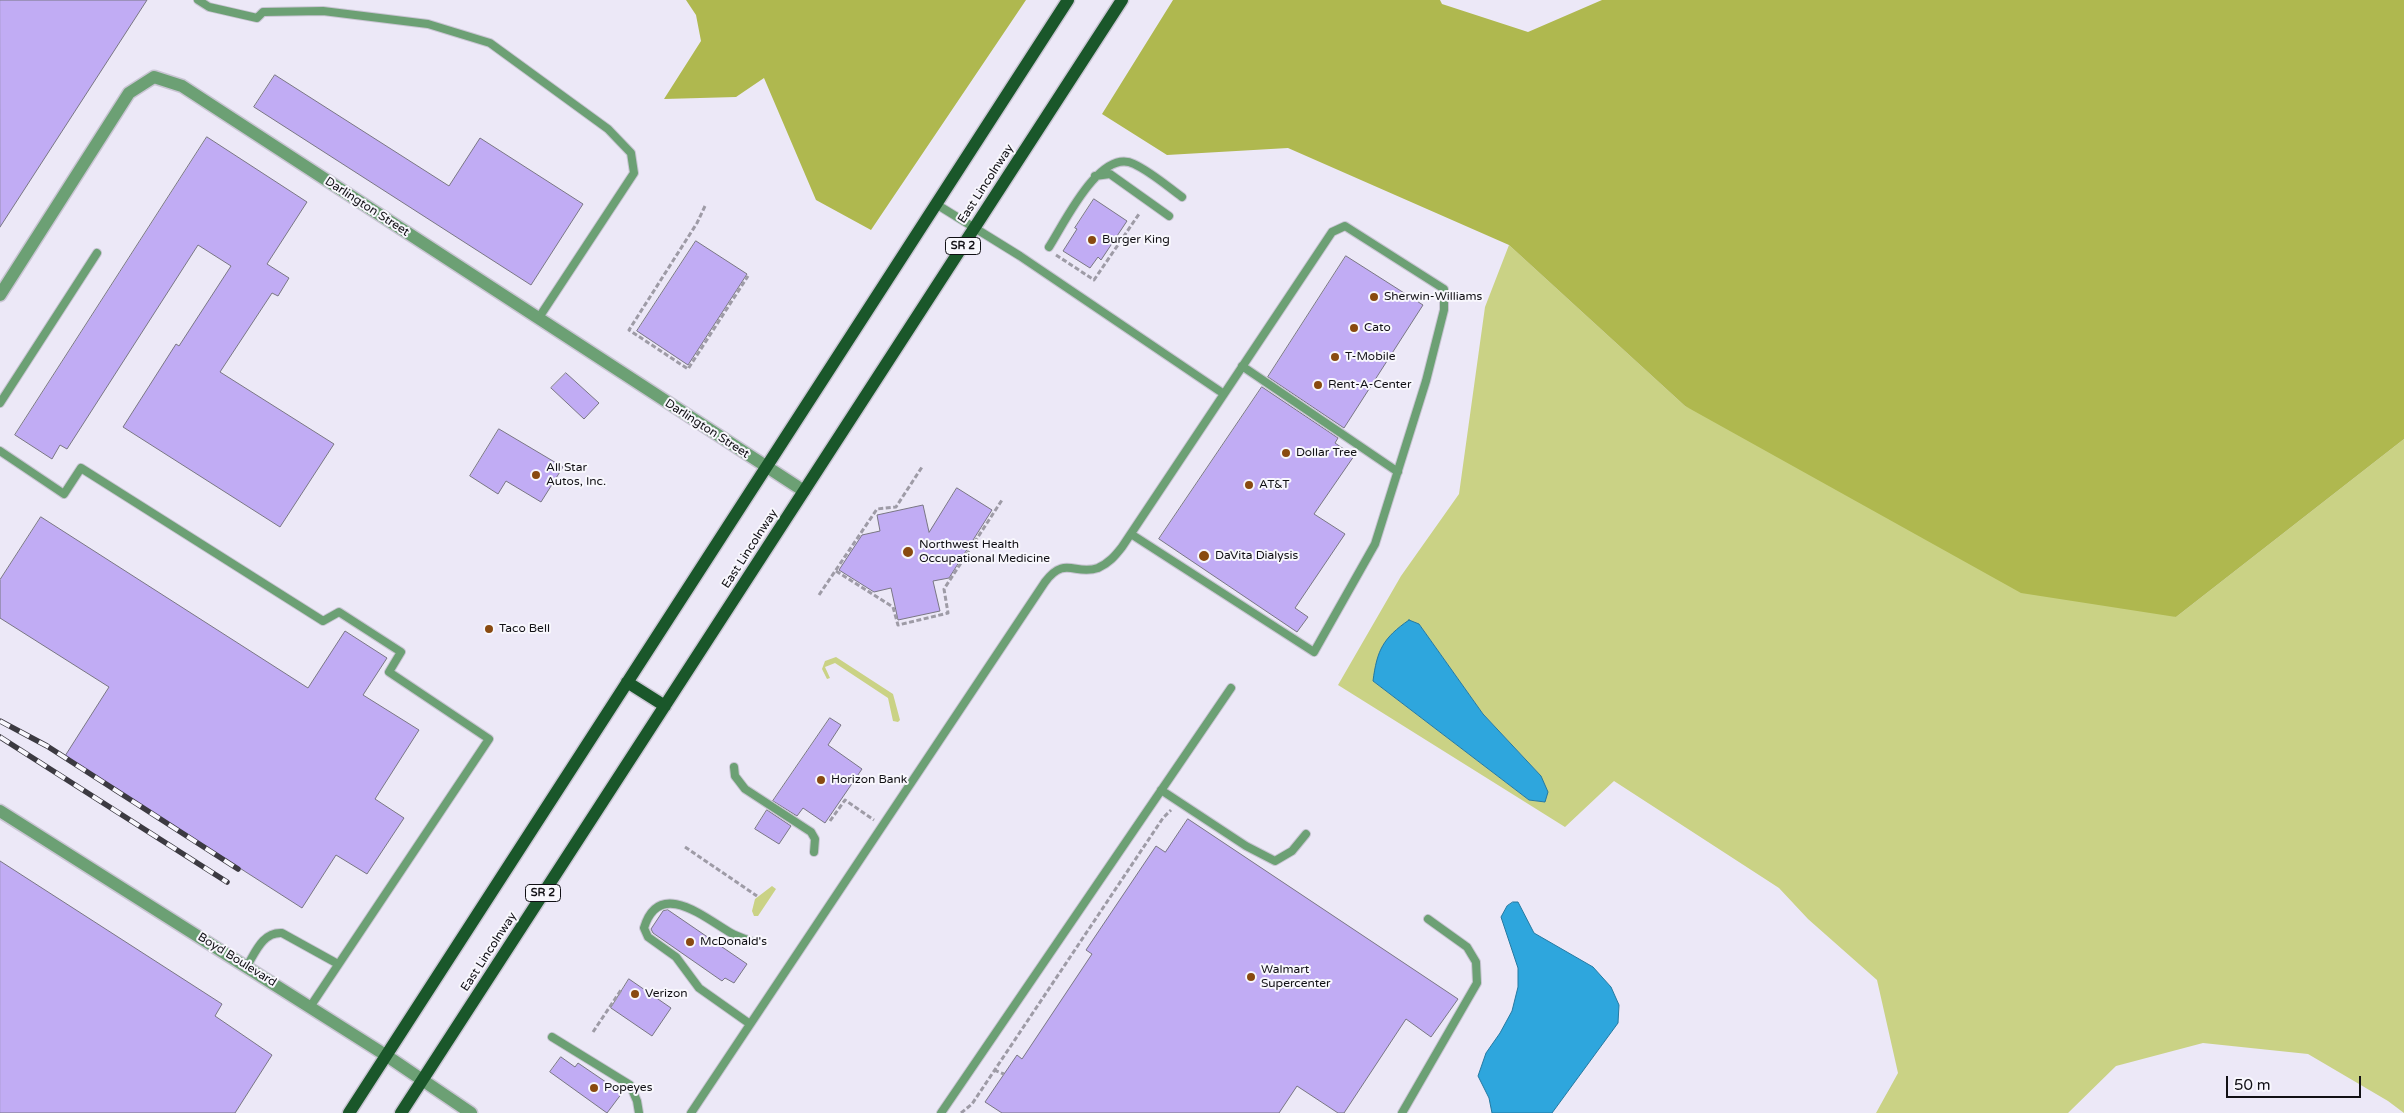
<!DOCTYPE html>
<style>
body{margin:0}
#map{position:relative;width:2404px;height:1113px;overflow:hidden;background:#ece8f7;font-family:"Varela Round",sans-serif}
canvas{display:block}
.scale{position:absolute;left:2226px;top:1076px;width:135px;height:22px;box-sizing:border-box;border:2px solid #111015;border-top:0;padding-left:6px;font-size:15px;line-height:18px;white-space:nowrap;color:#111015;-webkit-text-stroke:4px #f8f7fd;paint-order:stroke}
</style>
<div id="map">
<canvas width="2404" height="1113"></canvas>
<div class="scale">50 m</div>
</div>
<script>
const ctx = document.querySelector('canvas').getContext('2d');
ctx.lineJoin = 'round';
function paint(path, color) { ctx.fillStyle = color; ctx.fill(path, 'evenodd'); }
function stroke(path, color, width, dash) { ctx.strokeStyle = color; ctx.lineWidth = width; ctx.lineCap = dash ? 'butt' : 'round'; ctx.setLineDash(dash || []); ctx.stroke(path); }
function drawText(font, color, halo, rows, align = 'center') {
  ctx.font = font + ' "Varela Round",sans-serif'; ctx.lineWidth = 4; ctx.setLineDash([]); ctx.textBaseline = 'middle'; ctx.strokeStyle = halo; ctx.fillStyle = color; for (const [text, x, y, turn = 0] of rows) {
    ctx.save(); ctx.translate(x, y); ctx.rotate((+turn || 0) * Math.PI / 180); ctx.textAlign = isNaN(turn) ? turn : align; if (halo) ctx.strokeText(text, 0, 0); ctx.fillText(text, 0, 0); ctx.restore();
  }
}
paint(new Path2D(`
 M1509 245 1685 406 2176 617 2404 439V1113L2388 1101 2308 1054 2203 1043 2116 1066 2068 1113H1876L1898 1073 1877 980 1808 919 1779 888 1614 781 1565 827 1338 685 1401 576 1459 494 1485 307ZM1419 624 1483 714 1541 776 1545 802 1529 800 1373 681Z
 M836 657 893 694 900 720 898 722 893 721 888 698 835 663 825 667 830 678 827 679 822 669 825 661Z
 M772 886 776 889 758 916H754L752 911 755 899Z`), '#cad285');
paint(new Path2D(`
 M686 0H1026L871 230 816 200 764 78 736 97 664 99 701 41 696 15Z
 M1173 0H1440L1442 4 1528 32 1602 0H2404V439L2176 617 2021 593 1685 406 1509 245 1288 148 1167 155 1102 114Z`), '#afb84f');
const water = new Path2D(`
 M1409 620 1419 624 1483 714 1541 776 1548 792 1545 802 1529 800 1373 681C1377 650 1383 638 1409 620Z
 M1513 902H1518L1534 933 1593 967 1611 987 1619 1005 1618 1023 1552 1113H1492L1489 1098 1478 1076 1486 1053 1500 1033 1512 1011 1518 987V968L1501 917 1507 906Z`);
paint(water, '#2ea6dd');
stroke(water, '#2579a1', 1);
const building = new Path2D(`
 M0 0H147L0 227Z
 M275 75 449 186 480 138 583 204 531 285 254 107Z
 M207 137 307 202 267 264 289 278 278 296 272 293 220 372 334 444 280 527 123 427 176 344 179 346 231 266 198 245 67 449 60 445 52 459 15 435Z
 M1094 199 1127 221 1101 260 1098 257 1090 268 1063 251 1077 229 1075 228Z
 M696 241 747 274 688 365 637 331Z
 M1346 256 1423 305 1344 428 1268 377Z
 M566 373 599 403 584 419 551 388Z
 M1262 387 1338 438 1335 443 1354 456 1314 514 1345 534 1295 608 1308 617 1297 632 1159 539Z
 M499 429 563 467 541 502 506 481 498 494 470 476Z
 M957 488 992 510 949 578 933 581 940 611 898 620 891 588 874 592 839 570 862 535 880 531 877 515 923 505 929 532Z
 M41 517 308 688 345 631 387 658 363 695 419 730 375 799 404 818 367 874 336 855 302 908 65 756 109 687 0 618V580Z
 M830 718 841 725 828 745 862 769 825 823 803 808 797 816 773 801Z
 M767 810 791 826 779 844 755 829Z
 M1188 819 1458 999 1431 1037 1406 1019 1344 1113H1338L1297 1086 1279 1113H1002L985 1102 1017 1055 1022 1059 1092 954 1086 950 1156 846 1165 852Z
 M0 861 222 1004 215 1016 272 1055 235 1113H0Z
 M668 910 747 964 734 983 725 978 722 981 653 933 651 929 663 911Z
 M629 979 671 1008 652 1036 611 1008Z
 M561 1057 575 1067 578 1063 622 1093 607 1113 550 1072Z`);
paint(building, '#c1acf4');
stroke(building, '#797683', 1);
const service = new Path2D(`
 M198 0 209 7 257 18 263 12 323 11 428 24 490 43 608 129 631 153 634 173 538 319
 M1095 176 1110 174 1169 216
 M936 204 1020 256 1224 394
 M1049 247C1064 224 1100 147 1134 164 1151 172 1167 186 1182 197
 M1242 366 1398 472
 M0 403 97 253
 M0 451 64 494 81 468 323 621 339 612 401 652 389 672 489 739 310 1007
 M734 767 735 776 745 789 811 832 815 839 814 852
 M1161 790 1246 846 1275 861 1292 851 1306 834
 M247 966C256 951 263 932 282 933L338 964
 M750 1024 699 988 676 957 648 937 644 928C659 878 705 918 731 933 738 937 746 939 753 942
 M552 1037 630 1085 637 1101 639 1113
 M691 1113 1045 582C1065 555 1075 576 1098 568 1109 563 1115 556 1122 547L1332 232 1345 226 1444 289V310L1426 381 1375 544 1314 652 1131 534
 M941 1113 1231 688
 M1402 1113 1477 983 1476 962 1467 947 1428 919`);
const minor = new Path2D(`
 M0 295 129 93 154 77 182 86 804 491
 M0 811 387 1056`);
const tertiary = new Path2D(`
 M387 1056 471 1113`);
const primary = new Path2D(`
 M627 682 665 706
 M349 1113 1068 0
 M401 1113 1122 0`);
stroke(service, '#c9c5d3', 10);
stroke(minor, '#c9c5d3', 15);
stroke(tertiary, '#c9c5d3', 15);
stroke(primary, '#c9c5d3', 15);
stroke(new Path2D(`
 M705 206 697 223 629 330 688 369 748 276
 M1056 255 1094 280 1139 214
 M836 571 893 607 898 625 948 613 944 589 1002 500
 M819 595 877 509 896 507 922 467
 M830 821 845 800 874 820
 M685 847 757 896
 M593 1032 621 990
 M994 1070 1004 1074
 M961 1113 972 1104 1163 818 1171 810`), '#9e9ba6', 3, [5, 2.5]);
stroke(service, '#6ca074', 8);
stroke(minor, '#6ca074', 12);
stroke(tertiary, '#6ca074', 12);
stroke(primary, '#1a572a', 12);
const rail = new Path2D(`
 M0 721 47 746 238 869
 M0 737 227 882`);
stroke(rail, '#3c3a41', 5.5);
stroke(rail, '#f8f7fd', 4, [11]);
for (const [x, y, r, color] of [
 [1092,240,5,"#894a10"],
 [1374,297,5,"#894a10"],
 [1354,328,5,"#894a10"],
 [1335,357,5,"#894a10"],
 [1318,385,5,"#894a10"],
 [1286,453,5,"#894a10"],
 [536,475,5,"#894a10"],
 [1249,485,5,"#894a10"],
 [908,552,6,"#894a10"],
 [1204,556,6,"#894a10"],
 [489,629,5,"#894a10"],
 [821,780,5,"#894a10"],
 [690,942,5,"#894a10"],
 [1251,977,5,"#894a10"],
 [635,994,5,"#894a10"],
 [594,1088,5,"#894a10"]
]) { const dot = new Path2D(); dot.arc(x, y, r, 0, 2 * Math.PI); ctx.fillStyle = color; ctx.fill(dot); stroke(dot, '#f8f7fd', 2); }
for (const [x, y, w] of [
 [963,246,35],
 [543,893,35]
]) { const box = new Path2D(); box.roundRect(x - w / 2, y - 8.5, w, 17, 4); ctx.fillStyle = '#f8f7fd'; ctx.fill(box); stroke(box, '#111015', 1); }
drawText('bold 11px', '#111015', null, [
 ["SR 2",963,246],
 ["SR 2",543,893]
]);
drawText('12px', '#111015', '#f8f7fd', [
 ["East Lincolnway",986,184,-57],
 ["Darlington Street",367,207,33],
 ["Darlington Street",707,429,33],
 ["East Lincolnway",750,549,-57],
 ["East Lincolnway",489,952,-57],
 ["Boyd Boulevard",237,960,32]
]);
drawText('12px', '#111015', '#f8f7fd', [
 ["Burger King",1102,240],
 ["Sherwin-Williams",1384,297],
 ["Cato",1364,328],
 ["T-Mobile",1345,357],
 ["Rent-A-Center",1328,385],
 ["Dollar Tree",1296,453],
 ["All Star",546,468],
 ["Autos, Inc.",546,482],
 ["AT&T",1259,485],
 ["Northwest Health",919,545],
 ["Occupational Medicine",919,559],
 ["DaVita Dialysis",1215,556],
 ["Taco Bell",499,629],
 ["Horizon Bank",831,780],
 ["McDonald's",700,942],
 ["Walmart",1261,970],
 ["Supercenter",1261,984],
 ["Verizon",645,994],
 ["Popeyes",604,1088]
], 'left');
</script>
